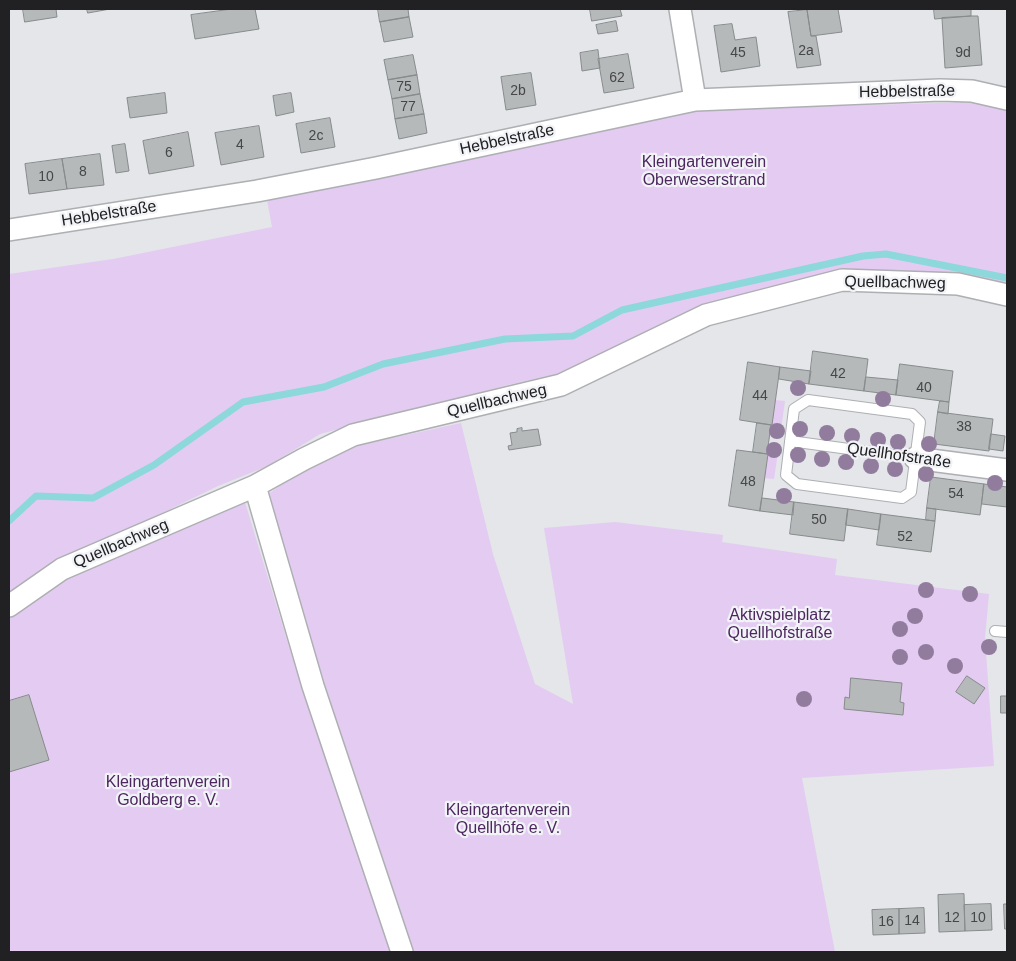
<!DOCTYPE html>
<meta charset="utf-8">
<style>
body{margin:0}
#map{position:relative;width:1016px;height:961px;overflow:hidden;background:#e4e6e9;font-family:Arial,sans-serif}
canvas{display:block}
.frame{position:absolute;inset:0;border:10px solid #212123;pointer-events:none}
</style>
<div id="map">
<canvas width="1016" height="961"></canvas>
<div class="frame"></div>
</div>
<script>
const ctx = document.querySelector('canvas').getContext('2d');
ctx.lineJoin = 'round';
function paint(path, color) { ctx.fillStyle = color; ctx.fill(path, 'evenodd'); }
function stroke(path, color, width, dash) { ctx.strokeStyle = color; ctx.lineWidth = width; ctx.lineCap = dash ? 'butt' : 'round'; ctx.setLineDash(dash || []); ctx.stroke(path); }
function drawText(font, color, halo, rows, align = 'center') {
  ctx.font = font + ' Arial,sans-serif'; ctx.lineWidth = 4.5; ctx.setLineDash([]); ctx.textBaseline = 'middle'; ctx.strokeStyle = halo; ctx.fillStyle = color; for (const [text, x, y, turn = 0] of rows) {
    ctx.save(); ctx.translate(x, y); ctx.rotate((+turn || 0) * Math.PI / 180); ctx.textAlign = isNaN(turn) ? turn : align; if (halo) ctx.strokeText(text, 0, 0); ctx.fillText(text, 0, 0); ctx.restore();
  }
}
paint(new Path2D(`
 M972 102 1007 109V287L837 272 564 372 508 385 320 434 268 466 218 486 59 563 9 597V274L113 259 272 227 267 200 379 179 698 110Z
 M775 400 785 401 780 436 769 435Z
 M461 423 493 554 535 684 573 704 544 528 615 522 723 535 722 542 837 559 835 575 989 594 985 638 994 766 802 778 835 952H412L302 615 268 494 308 466 342 449Z
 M768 445 779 446 774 479 764 478Z
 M244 499 302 689 390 952H9V617L65 577Z`), '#e4cbf2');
stroke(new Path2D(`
 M9 521 36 496 93 498 154 465 243 402 324 387 383 364 505 339 573 336 622 310 863 256 886 254 1007 278`), '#8cd8da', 7);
const building = new Path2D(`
 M23 9H56L57 17 25 22Z
 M87 9H110L88 13Z
 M232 9H255L259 29 195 39 191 15Z
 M378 9H408L409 17 380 22Z
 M590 9H620L622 16 592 21Z
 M813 9H838L842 32 811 36 807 10Z
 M934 9H971V16L935 19Z
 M807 10 811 36H816L821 65 797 68 788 12Z
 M971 16H978L982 65 945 68 942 18Z
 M409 17 413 37 384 42 380 22Z
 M616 21 618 31 598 34 596 25Z
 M732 24 735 40 756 37 760 66 721 72 714 26Z
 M598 50 600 68 582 71 580 53Z
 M628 54 634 88 604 93 598 59Z
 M413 55 417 75 388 80 384 60Z
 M531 73 536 105 506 110 501 77Z
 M417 75 420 94 392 99 388 80Z
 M165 93 167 113 130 118 127 98Z
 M291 93 294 112 276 116 273 96Z
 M420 94 424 114 395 119 392 99Z
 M424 114 427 133 399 139 395 119Z
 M330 118 335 147 301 153 296 124Z
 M259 126 264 157 221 165 215 133Z
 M188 132 194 166 149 174 143 141Z
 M125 144 129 171 116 173 112 146Z
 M100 154 104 185 67 189 62 159Z
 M62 159 67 189 29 194 25 164Z
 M813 351 868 359 864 391 809 384Z
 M748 362 780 367 772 425 740 420Z
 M900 364 953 371 949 402 896 395Z
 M780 367 811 371 809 384 779 379Z
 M866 377 898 380 896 395 864 391Z
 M940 401 949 402 948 414 938 412Z
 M938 412 993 419 989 451 934 444Z
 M757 423 771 425 767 454 753 452Z
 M522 428V431L538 429 541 445 509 450 508 446 512 445 510 433 517 432V429Z
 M991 434 1005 436 1003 451 989 449Z
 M737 450 768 454 760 511 729 506Z
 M931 477 984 484 980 515 927 508Z
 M984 484 1007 487V507L982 504Z
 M762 498 794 502 793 515 760 511Z
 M794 502 848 509 844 541 790 534Z
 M927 508 936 509 935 521 926 520Z
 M848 509 881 514 879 530 846 525Z
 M881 514 935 521 931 552 877 545Z
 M967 676 985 688 974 704 956 692Z
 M851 678 902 683 900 702 904 703 903 715 844 709 845 697 849 698Z
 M29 695 49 760 9 772V701Z
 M1001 696H1007V713H1001Z
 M964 894 965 931 939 932 938 895Z
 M991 904 992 930 965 931 964 905Z
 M1004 904H1007V929H1005Z
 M924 908 925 933 899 934V909Z
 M899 909V934L873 935 872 910Z`);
paint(building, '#b5b9ba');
stroke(building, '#878b8c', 1);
const service = new Path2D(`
 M808 400 912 414 920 422 911 492 902 498 797 484 786 475 794 409Z
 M790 441 915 458
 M995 631 1007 632`);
const minor = new Path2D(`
 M680 9 695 100
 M9 230 257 191 376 168 695 100 940 90 972 91 1007 99
 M915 458 1007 470
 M255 486 313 686 402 952
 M9 606 62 569 255 486 304 459 353 435 561 385 706 315 842 280 958 284 1007 295`);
stroke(service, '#adafb2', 12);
stroke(minor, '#adafb2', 24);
stroke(service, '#fff', 10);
stroke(minor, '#fff', 21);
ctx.fillStyle = '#917c9e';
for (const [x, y] of [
 [798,388],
 [883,399],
 [800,429],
 [777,431],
 [827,433],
 [852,436],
 [878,440],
 [898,442],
 [929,444],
 [774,450],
 [798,455],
 [822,459],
 [846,462],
 [871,466],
 [895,469],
 [926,474],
 [995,483],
 [784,496],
 [926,590],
 [970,594],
 [915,616],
 [900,629],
 [989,647],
 [926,652],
 [900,657],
 [955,666],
 [804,699]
]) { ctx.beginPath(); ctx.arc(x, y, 8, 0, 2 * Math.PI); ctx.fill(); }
drawText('14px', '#464749', null, [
 ["2a",806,51],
 ["45",738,53],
 ["9d",963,53],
 ["62",617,78],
 ["75",404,87],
 ["2b",518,91],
 ["77",408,107],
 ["2c",316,136],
 ["4",240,145],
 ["6",169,153],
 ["8",83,172],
 ["10",46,177],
 ["42",838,374],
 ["40",924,388],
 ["44",760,396],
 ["38",964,427],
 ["48",748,482],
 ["54",956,494],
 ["50",819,520],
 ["52",905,537],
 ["12",952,918],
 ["10",978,918],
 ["14",912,921],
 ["16",886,922]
]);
drawText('16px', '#212123', '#f1f3f6', [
 ["Hebbelstraße",907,92,-1],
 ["Hebbelstraße",507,140,-12],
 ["Hebbelstraße",109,214,-9],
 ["Quellbachweg",895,283,1],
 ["Quellbachweg",497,401,-13],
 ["Quellhofstraße",899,456,8],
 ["Quellbachweg",121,544,-23]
]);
drawText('16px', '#4d2660', '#f1f3f6', [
 ["Kleingartenverein",704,163],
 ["Oberweserstrand",704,181],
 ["Aktivspielplatz",780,616],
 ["Quellhofstraße",780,634],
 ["Kleingartenverein",168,783],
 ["Goldberg e. V.",168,801],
 ["Kleingartenverein",508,811],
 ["Quellhöfe e. V.",508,829]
]);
</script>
